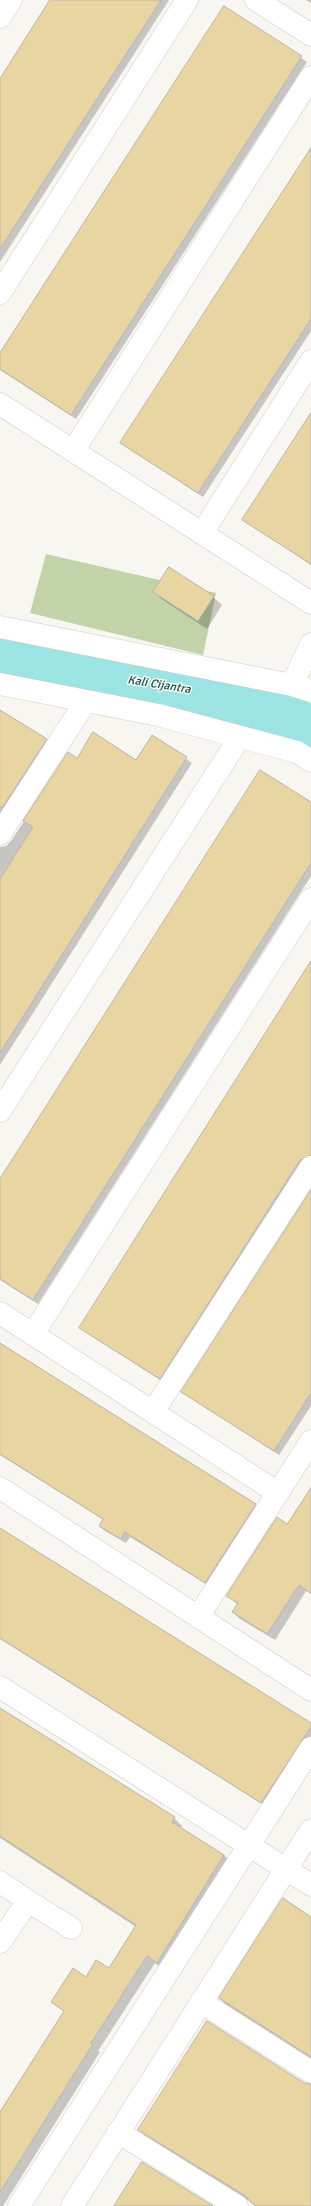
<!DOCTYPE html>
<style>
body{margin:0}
canvas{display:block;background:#f8f6f1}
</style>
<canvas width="311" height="2206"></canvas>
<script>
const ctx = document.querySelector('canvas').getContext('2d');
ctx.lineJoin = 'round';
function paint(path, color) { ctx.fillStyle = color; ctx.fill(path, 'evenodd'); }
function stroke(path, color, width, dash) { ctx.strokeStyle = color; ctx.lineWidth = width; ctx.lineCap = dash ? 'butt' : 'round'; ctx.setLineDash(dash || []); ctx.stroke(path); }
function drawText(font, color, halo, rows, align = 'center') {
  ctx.font = font + ' Signika,sans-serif'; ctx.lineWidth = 3; ctx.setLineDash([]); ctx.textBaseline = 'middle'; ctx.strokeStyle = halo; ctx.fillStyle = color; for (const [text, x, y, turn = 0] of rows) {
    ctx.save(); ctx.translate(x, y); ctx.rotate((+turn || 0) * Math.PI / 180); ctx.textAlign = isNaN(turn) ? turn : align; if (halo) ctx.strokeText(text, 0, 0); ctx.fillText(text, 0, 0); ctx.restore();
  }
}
paint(new Path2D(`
 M46 554 216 593 203 655 30 613Z`), '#c2d2a9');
paint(new Path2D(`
 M52 0H169L0 262V80Z
 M306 0H311V3Z
 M225 7 307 62 76 419 0 370V355Z
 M311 149V331L203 497 121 443Z
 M311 416V565L244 520Z
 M154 592 213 597 222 605 207 629 163 600Z
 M0 712 51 745 0 824Z
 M153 737 192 763 0 1065V847L6 846 11 841 68 754 77 760 137 761Z
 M311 803V876L38 1304 0 1280V1181Z
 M311 964V1160L165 1383 80 1328Z
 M311 1192V1406L279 1455 182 1392Z
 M0 1345 255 1505 260 1510 211 1587 130 1537 126 1543 105 1531 100 1526 104 1520 0 1455Z
 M311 1489V1594L306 1591 275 1640 240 1619 233 1612 238 1605 228 1596 288 1525Z
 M0 1529 311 1725V1740L267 1807 0 1639Z
 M0 1709 174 1818 182 1826 181 1828 224 1855 232 1863 165 1970 155 1963 98 2051 100 2052 3 2206H0V2115L64 2012 52 2002 86 1979 109 1970 136 1927 0 1838Z
 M311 1920V2059L227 2006 220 1998Z
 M304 2083 311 2085V2206H255L249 2201 146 2137 139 2129Z`), '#0003');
stroke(new Path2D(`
 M0 659 199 692 311 735`), '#9ce3e3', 59);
const building = new Path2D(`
 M50 0H161L0 249V79Z
 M224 6 302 56 71 415 0 369V353Z
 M311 148V319L198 493 120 443Z
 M311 413V564L242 520Z
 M169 567 214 596 198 621 153 592Z
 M0 710 47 739 2 808 0 807Z
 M93 732 136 760 152 735 187 757 0 1053V879L33 827 23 821 68 752 77 758Z
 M260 770 311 802V863L33 1300 0 1279V1179Z
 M311 961V1155L300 1160 160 1379 79 1328Z
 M311 1190V1393L274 1451 181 1392Z
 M0 1343 256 1504 205 1583 125 1532 121 1539 99 1526 103 1519 0 1454Z
 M311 1488V1593L299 1585 267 1634 232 1612 238 1603 226 1596 277 1517 287 1524Z
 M0 1528 311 1723V1727L261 1803 0 1638Z
 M0 1708 175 1817 172 1822 224 1855 157 1963 147 1956 91 2043 93 2044 0 2192V2112L64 2011 51 2002 73 1968 86 1977 96 1960 109 1968 136 1925 0 1836Z
 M283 1898 311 1917V2057L219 1998Z
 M207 2021 304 2083 311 2084V2206H256L244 2195 138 2130Z
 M142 2162 213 2206H114Z`);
paint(building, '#e9d5a1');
stroke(building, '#b7b5b0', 1);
const minor = new Path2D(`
 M256 0 311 35
 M0 17 11 0
 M0 293 187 0
 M0 404 311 603
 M73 451 311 77
 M202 533 311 361
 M0 627 292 685 311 691
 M0 684 158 715 297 752 311 761
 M292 685 311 644
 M0 834 86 701
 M0 1111 240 737
 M0 1313 278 1493
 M33 1334 311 899
 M153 1412 311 1167
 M0 1488 311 1690
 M198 1617 311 1441
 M0 1687 311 1885
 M0 1882 28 1901 0 1942
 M28 1901 71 1928
 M201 2002 311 2072
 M118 2132 237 2206
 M19 2206 311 1748
 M72 2206 311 1830`);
stroke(minor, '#cdccc7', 23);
stroke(minor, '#fff', 22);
drawText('italic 12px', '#115050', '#f8f6f1', [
 ["Kali Cijantra",159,685,9]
]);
</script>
